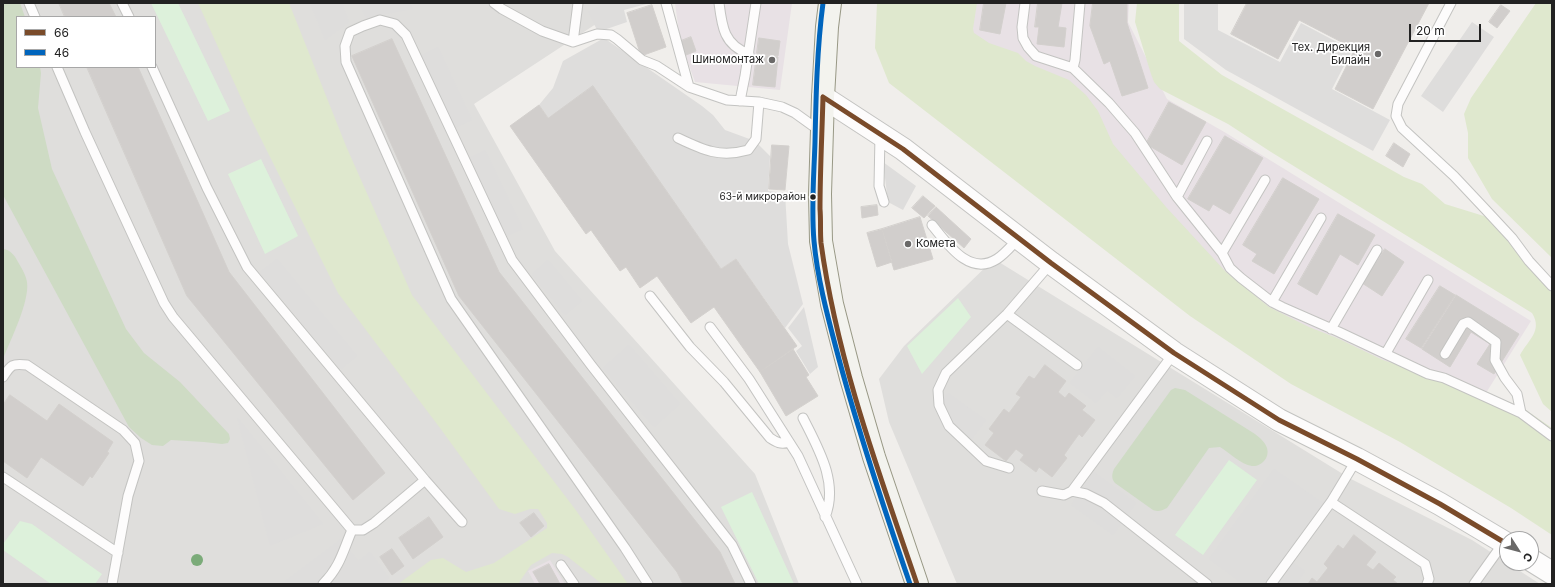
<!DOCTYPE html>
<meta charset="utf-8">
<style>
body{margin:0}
#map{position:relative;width:1555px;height:587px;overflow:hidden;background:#f0eeeb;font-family:Inter,sans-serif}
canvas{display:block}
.frame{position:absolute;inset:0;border:4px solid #222;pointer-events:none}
.legend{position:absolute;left:16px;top:16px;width:140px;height:52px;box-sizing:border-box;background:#fff;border:1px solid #a7a7a7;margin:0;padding:5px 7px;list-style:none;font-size:12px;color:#222}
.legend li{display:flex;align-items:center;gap:8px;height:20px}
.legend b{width:20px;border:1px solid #a7a7a7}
.north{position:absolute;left:1499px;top:531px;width:40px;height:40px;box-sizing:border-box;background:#fff;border:1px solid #a7a7a7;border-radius:50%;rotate:126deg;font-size:11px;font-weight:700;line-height:16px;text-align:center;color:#222}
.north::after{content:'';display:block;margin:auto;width:14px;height:18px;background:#6a6968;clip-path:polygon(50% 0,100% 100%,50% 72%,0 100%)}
.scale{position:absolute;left:1409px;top:24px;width:72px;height:18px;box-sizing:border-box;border:2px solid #222;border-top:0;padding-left:5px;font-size:12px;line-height:14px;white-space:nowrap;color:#222;-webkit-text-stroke:3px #fff;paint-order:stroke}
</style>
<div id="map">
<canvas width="1555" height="587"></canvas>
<div class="frame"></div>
<ul class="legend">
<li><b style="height:5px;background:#7a4b2a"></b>66</li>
<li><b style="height:5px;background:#0065bd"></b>46</li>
</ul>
<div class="north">С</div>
<div class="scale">20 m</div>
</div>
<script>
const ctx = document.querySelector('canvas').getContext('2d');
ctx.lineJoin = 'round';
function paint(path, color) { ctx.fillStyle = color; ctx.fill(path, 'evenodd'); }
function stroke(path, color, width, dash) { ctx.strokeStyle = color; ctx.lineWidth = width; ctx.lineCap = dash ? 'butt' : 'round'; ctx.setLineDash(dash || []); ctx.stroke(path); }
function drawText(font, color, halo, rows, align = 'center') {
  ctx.font = font + ' Inter,sans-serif'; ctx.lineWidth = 3.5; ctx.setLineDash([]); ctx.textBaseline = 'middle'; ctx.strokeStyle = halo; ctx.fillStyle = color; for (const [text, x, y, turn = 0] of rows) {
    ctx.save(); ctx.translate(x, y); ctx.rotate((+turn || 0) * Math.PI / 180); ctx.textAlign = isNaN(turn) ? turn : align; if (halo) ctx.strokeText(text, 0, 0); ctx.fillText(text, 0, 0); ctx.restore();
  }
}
paint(new Path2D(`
 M3 3H628L474 104 555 251 755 474 799 584H3ZM17 17H155V67H17Z
 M994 259 1351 479 1472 540 1540 584H957L889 422 879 379 904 346Z`), '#dfdedc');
paint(new Path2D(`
 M675 3H792L780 90 695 82 680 40Z
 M937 3H1129L1128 22 1167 99 1226 133 1531 321 1476 409 1301 355Z
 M550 560 565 584H535L528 571Z`), '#e8e1e5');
paint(new Path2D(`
 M198 3H289L346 146 412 295 575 509 628 584H602L568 557 562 554 552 553 531 565 518 584H398L431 560 443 558 466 572 494 563 547 528V523L538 509H530L515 514 499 509 440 428 338 293 248 113Z
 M877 3H977L973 29 974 33 989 43 1018 53 1026 61 1035 66 1069 80 1086 95 1098 111 1113 144 1166 207 1226 272 1269 307 1309 327 1337 338 1383 360 1431 376 1526 410 1552 428V535L1511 508 1400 442 1291 384 1190 316 889 83 875 48Z
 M1137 3H1179V41L1222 75 1404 177 1422 184 1445 204 1487 217 1552 284V412L1543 404 1520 355C1528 340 1543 331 1532 313L1271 152 1228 124 1160 89 1154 82 1151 74 1135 22Z
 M1536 3H1552V258L1492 199 1468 158V133L1464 114 1471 98Z`), '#dfe8ce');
paint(new Path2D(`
 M3 3H20L25 17H17V67H40L41 73 38 108 52 169 126 329 144 353 180 382 229 434 230 439 228 443 222 444 204 442 171 440 163 446 152 445 141 438 129 427 3 195Z
 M3 249C11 250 15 256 18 262 22 269 26 275 27 282 30 301 10 341 3 359Z
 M1175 388 1185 390 1255 434C1260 438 1265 442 1267 448 1270 458 1261 467 1252 466 1241 465 1229 452 1220 447L1209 448 1167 508C1161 511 1159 512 1153 510L1115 483C1111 478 1112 474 1114 469L1171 390Z`), '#cedbc4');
paint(new Path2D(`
 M151 3H178L230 111 208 121Z
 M261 159 298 236 265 254 228 174Z
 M958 298 971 317 922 374 907 346Z
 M1229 460 1257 480 1203 555 1175 535Z
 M752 492 794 584H759L721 507Z
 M20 521 32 524 102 574 95 584H51L3 550V544Z`), '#ddf1db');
paint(new Path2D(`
 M310 3H342L349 22 325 40Z
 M359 3H410L413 9 366 18Z
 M606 3H650L624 10 627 22 598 32 588 12Z
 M1184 3H1218V30L1280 62 1301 23 1352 50 1332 89 1390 120 1373 151 1226 70 1184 39Z
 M1472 22 1494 37 1443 112 1421 96Z
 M604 38 702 106 713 115 725 130 755 141 770 156 768 191 785 193 788 244 803 304 785 328 736 259 721 269 593 87 548 118 539 105 553 88 563 61Z
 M438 47 472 120 455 128 420 56Z
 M485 150 523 229 504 238 466 159Z
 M883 162 916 186 903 210 888 202Z
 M277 259 357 356 341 369 260 272Z
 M548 260 582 301 565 315 532 274Z
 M804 307 818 367 810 374 796 351 802 346 788 328Z
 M629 345 680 404 654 427 603 368Z
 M1098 347 1135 376 1117 398 1107 390 1096 403 1070 383Z
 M948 393 986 420 971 440 951 423 942 401Z
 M237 417 323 524 270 546Z
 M1274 469 1323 503 1265 584H1243L1209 559Z
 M1094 472 1136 503 1113 535 1071 505Z
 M341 539 358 561 370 552 389 578 381 584H281Z
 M1293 563 1305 571 1296 584H1278Z`), '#dedddc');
const building = new Path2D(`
 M59 3H109L116 17H65Z
 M984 3H1006L1000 34 980 30Z
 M1038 3H1062L1058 27 1066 28 1064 47 1037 44 1039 27H1035Z
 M1093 3H1127V23L1148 88 1122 96 1110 61 1104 64 1090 26Z
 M1247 3H1429L1373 109 1335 89 1355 49 1299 20 1278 59 1231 34Z
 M652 5 666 47 641 56 627 13Z
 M1501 5 1510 11 1497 28 1489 22Z
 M691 37 696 51 686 55 681 41Z
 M759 38 780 41 778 56 757 53Z
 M392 39 499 272 720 552 735 584H683L677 572 459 296 352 56Z
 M757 54 778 57 775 87 753 85Z
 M87 67H138L229 272 385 473 353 500 187 296Z
 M593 86 721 269 736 259 797 346 760 372 714 307 691 323 657 276 640 288 626 267 620 271 591 230 586 234 510 126 539 105 548 118Z
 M1169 102 1206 122 1182 165 1146 144Z
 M1225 136 1263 158 1230 214 1213 204 1209 211 1188 199Z
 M1394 143 1410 154 1403 167 1386 156Z
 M772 145 789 146 785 190 769 189Z
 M1283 178 1319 199 1274 274 1252 261 1257 254 1243 245Z
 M923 196 935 206 924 218 912 208Z
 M877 205 878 215 862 218 861 207Z
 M936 207 971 239 964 248 928 216Z
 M1338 214 1375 235 1358 265 1340 254 1317 295 1298 284Z
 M920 217 933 259 894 270 882 229Z
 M882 229 892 262 877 267 867 233Z
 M1385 249 1404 262 1382 296 1362 283Z
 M1440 286 1455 295 1421 348 1406 339Z
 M1456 295 1519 334 1494 374 1477 364 1490 344 1471 332 1450 367 1422 349Z
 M793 349 809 375 806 377 818 396 786 416 760 372Z
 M1045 365 1066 381 1058 392 1065 398 1069 393 1086 406 1082 410 1095 420 1082 437 1079 434 1071 445 1064 455 1067 458 1052 477 1039 467 1036 472 1020 460 1024 455 1016 449 1006 461 985 445 994 433 989 429 1004 409 1009 413 1021 397 1016 394 1029 376 1034 379Z
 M10 395 47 421 59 404 113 442 107 452 109 453 92 478 90 476 83 486 41 457 27 478 3 461V405Z
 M534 513 544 526 531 537 520 523Z
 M429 517 443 537 413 559 399 538Z
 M1354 535 1376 552 1366 565 1373 570 1379 563 1396 577 1393 580 1398 584H1308L1312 578 1317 582 1328 568 1324 564 1338 545 1343 549Z
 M392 549 404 566 392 575 380 557Z
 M549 564 560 584H540L533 572Z`);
paint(building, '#d1cecc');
stroke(building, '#d3d0cd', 1);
const service = new Path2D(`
 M29 3 35 17
 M122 3 129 17
 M494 3 502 9 542 31 573 42 597 34 611 35 617 39 642 60 657 66 689 87 727 100 759 102 782 107 795 113 820 131
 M666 3 689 87
 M719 3C722 27 724 45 749 54
 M1025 3 1022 27 1023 38 1028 47 1036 56 1073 68 1109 103 1135 133 1177 197 1222 253 1230 268 1241 278 1272 302 1282 307 1339 332 1428 374 1444 378 1521 413 1552 436
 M1451 3 1398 104 1396 116 1402 128 1454 176 1486 210 1512 238 1529 261 1552 286
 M573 42 578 3
 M57 67 85 132 164 303 173 317 352 530C343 551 340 567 323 584
 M152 67 207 188 247 267 425 480 374 523 363 530H352
 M1073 68 1075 60 1080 3
 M740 101 745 76 756 3
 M880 135 879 186 884 202
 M678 138C703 150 720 158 748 150L756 139 759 102
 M1177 197 1207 141
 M932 225C947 243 969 277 997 259 1005 254 1012 245 1019 238
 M1222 253 1265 180
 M650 296 690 347 724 382 770 438C776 442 781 445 789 442
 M1272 302 1321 218
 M1007 314 1077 365
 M710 327 749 379 798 456 857 584
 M1331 329 1377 250
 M1174 353 1072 491 1086 494 1104 503 1207 584
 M1386 353 1428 280
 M1445 354 1463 324 1468 322 1496 342 1495 360 1505 378 1517 394 1521 413
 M3 377C11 365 12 363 27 365L123 430 135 443 139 461 128 496 112 584
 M803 418C818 448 839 483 825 517
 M1009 468 986 461 949 426 939 405 938 390 946 373 1007 314 1051 263
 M3 477 118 553
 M425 480 462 522
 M1042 491 1064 495 1072 491
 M1331 502 1425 564 1429 579 1427 584
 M561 565 574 584
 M648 584 625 548 451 299 346 62 345 46 350 32 363 26 380 20 395 24 406 35 512 260 591 365 732 545 751 584
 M1271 584 1331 502 1357 459
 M1474 584 1504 542`);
const tertiary = new Path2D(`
 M823 97 903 149 1051 263 1174 353 1279 420 1357 459 1440 504 1507 544
 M1531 560 1552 573`);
const secondary = new Path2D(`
 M830 3 827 27 823 97 820 194 821 241 832 304 851 378 874 457 917 584`);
stroke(service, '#c3c3c1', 11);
stroke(tertiary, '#c3c3c1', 24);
stroke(secondary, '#989885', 24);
stroke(service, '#fdfcfc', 9);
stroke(tertiary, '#fdfcfc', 22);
stroke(secondary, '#f3f3ee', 22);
stroke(new Path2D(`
 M823 97 903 149 1051 263 1174 353 1279 420 1357 459 1440 504 1507 544
 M823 97C822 134 820 172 820 209 821 220 820 232 821 243 837 360 879 473 917 584`), '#7a4b2a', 5);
stroke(new Path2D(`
 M823 3C817 49 816 95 815 142 814 175 811 208 814 241 817 276 827 314 836 348 857 428 883 506 910 584`), '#0065bd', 5);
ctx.fillStyle = '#7bab79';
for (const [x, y] of [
 [197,560]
]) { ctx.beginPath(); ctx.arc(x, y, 6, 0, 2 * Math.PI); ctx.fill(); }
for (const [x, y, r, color] of [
 [1378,54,4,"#6a6968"],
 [772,60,4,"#6a6968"],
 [813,197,3.5,"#222"],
 [908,244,4,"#6a6968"]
]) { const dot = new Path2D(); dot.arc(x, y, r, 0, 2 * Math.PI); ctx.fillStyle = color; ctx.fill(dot); stroke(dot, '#fff', 1.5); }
drawText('10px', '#222', '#fff', [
 ["63-й микрорайон",806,197]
], 'right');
drawText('11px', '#222', '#fff', [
 ["Тех. Дирекция",1370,48],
 ["Билайн",1370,61],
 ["Шиномонтаж",764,60],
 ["Комета",916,244,"left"]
], 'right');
</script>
